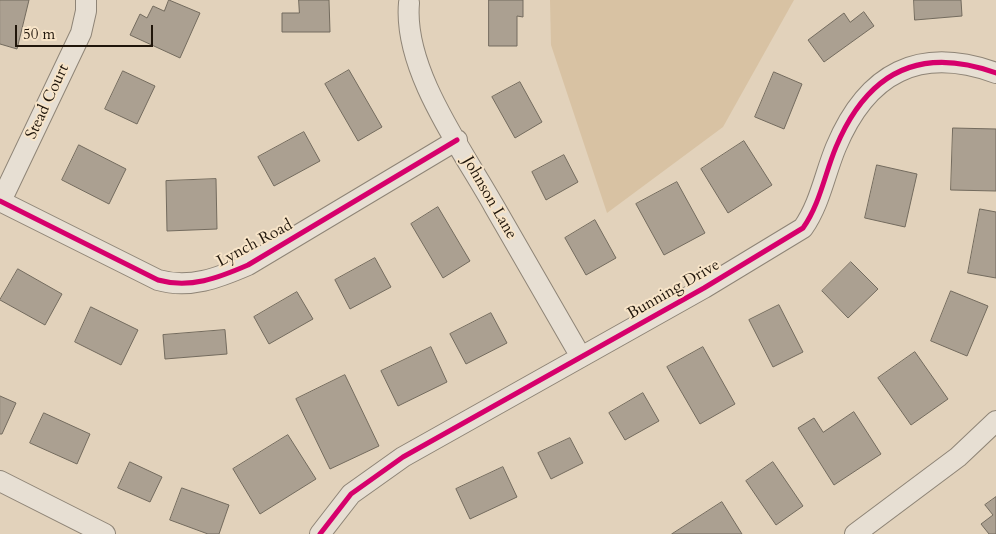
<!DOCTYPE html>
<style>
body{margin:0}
#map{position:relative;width:996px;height:534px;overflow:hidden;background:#e2d2bb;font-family:Cardo,serif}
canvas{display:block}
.scale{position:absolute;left:15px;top:25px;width:138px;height:22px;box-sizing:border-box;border:2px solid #20160b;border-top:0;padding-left:6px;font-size:15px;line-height:18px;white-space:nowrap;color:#20160b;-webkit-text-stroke:4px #f7e4c8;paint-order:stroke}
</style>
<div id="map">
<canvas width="996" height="534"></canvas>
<div class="scale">50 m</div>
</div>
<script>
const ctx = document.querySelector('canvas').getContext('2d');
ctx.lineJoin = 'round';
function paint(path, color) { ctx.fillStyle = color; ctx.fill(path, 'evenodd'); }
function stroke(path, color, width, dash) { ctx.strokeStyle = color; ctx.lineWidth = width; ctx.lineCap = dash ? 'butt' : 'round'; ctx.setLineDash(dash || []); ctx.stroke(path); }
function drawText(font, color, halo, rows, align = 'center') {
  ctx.font = font + ' Cardo,serif'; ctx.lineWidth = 4; ctx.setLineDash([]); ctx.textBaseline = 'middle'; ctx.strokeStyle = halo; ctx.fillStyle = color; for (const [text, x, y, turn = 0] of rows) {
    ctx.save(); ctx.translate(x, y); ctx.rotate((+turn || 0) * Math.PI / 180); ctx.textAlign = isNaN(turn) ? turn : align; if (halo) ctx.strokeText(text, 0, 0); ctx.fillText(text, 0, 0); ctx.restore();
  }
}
paint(new Path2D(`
 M550 0H794L723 127 607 213 551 45Z`), '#d8c2a3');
const building = new Path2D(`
 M0 0H29L17 49 0 44Z
 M169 0 200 13 180 58 130 35 140 14 147 18 153 6 164 11Z
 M299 0H329L330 32H282V13H299Z
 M489 0H523V17L517 16V46H489Z
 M914 0H961L962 16 915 20Z
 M864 12 874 26 824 62 808 40 844 13 850 22Z
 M349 70 382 127 358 141 325 84Z
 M123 71 155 86 137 124 105 109Z
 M774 72 802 84 784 129 755 117Z
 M520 82 542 122 515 138 492 97Z
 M953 128 996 129V191L951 190Z
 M304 132 320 161 274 186 258 157Z
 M744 141 772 185 728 213 701 169Z
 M79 145 126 169 109 204 62 180Z
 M564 155 578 182 546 200 532 172Z
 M877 165 917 174 905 227 865 218Z
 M216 179 217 229 167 231 166 181Z
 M677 182 705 233 664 255 636 204Z
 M438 207 470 261 443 278 411 224Z
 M980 209 996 212V278L968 273Z
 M595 220 616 258 586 275 565 238Z
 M375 258 391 287 350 309 335 280Z
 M851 262 878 289 848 318 822 291Z
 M18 269 62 294 45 325 0 300Z
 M951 291 988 306 967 356 931 341Z
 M297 292 313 319 269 344 254 317Z
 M779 305 803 352 773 367 749 320Z
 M91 307 138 330 121 365 75 342Z
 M491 313 507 343 466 364 450 334Z
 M225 330 227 354 165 359 163 335Z
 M431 347 447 382 398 406 381 371Z
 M703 347 735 404 700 424 667 367Z
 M915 352 948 399 911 425 878 378Z
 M345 375 379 446 330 469 296 399Z
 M643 393 659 421 625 440 609 413Z
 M0 396 16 403 2 434H0Z
 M854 412 881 454 834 485 798 428 814 418 823 432Z
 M44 413 90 434 77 464 30 443Z
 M288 435 316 479 260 514 233 469Z
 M570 438 583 463 551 479 538 453Z
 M130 462 162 477 150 502 118 488Z
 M773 462 803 506 776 525 746 481Z
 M503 467 517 497 470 519 456 489Z
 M182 488 229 505 219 534H208L170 520Z
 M996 497V534H989L981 524 993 515 985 505Z
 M722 502 742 534H672Z`);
paint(building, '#aba091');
stroke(building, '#736b5e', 1);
const minor = new Path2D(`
 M409 3C403 70 462 149 494 206 523 256 552 307 581 357
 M0 201 158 280C190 289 218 278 248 265L457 140
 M1 201 81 33 86 11V0
 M0 481 105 534
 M320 534 351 494 403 457 704 288 803 228C820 204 825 173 836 147 867 73 919 45 996 73
 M855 534 958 457 996 421`);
stroke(minor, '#8e8476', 22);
stroke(minor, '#e7dfd3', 20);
stroke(new Path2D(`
 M0 201 158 280C190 289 218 278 248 265L457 140
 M320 534 351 494 403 457 704 288 803 228C820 204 825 173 836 147 867 73 919 45 996 73`), '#d6006c', 5);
drawText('16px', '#20160b', '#f7e4c8', [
 ["Stead Court",48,102,-65],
 ["Johnson Lane",489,198,60],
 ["Lynch Road",255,244,-28],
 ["Bunning Drive",674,290,-30]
]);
</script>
